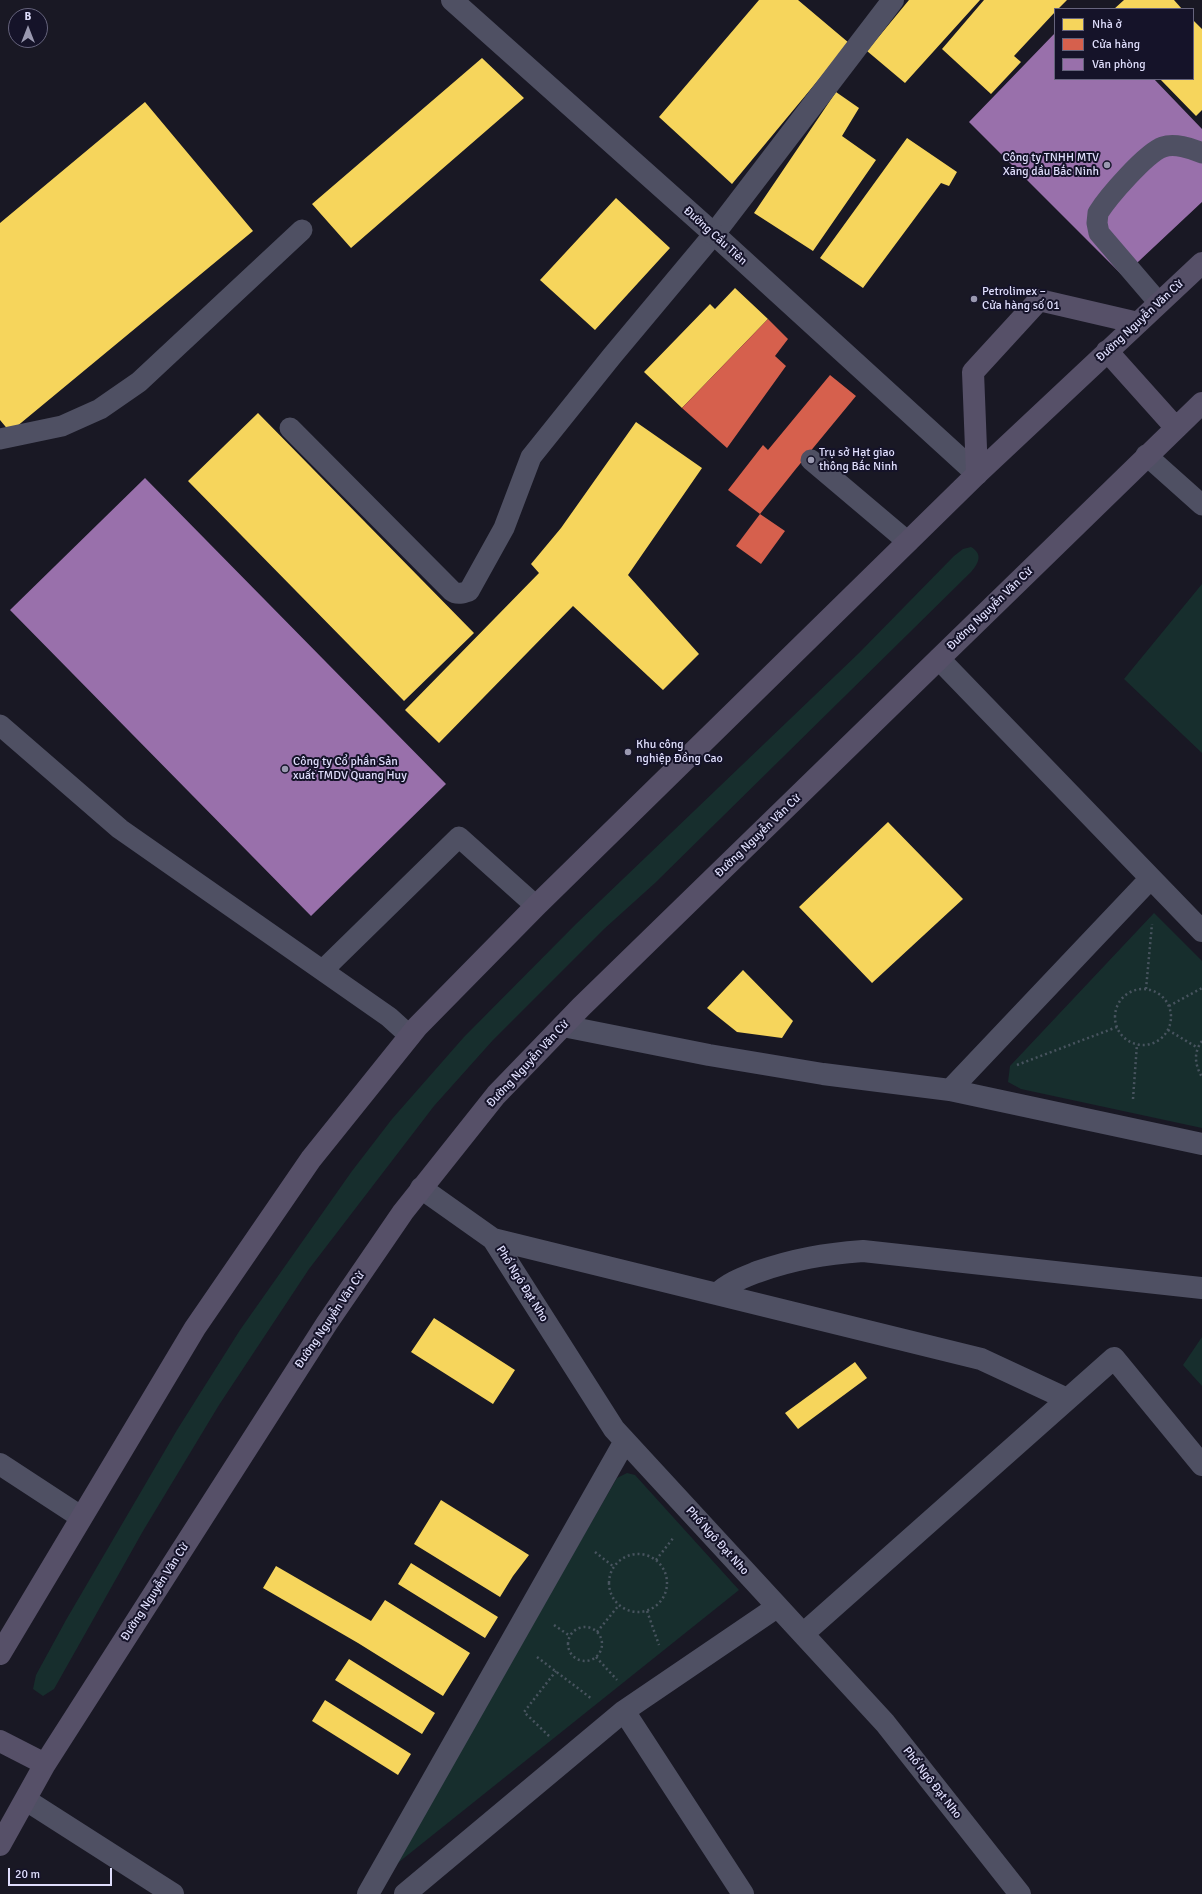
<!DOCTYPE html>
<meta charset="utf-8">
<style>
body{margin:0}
#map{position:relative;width:1202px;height:1894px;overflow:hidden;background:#191824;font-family:Signika,sans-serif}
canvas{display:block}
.legend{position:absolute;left:1054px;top:8px;width:140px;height:72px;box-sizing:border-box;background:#151329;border:1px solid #66647d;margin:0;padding:5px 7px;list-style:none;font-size:12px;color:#dfdefc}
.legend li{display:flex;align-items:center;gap:8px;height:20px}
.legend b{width:20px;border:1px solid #66647d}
.north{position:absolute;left:8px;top:8px;width:40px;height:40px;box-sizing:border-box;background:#151329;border:1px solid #66647d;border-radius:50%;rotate:0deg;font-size:11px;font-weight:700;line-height:16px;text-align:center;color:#dfdefc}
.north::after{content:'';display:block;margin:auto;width:14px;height:18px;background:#9a99b0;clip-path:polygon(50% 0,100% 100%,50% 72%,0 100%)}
.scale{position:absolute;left:8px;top:1868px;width:104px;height:18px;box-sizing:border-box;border:2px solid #dfdefc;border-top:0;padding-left:5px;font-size:12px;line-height:14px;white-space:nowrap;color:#dfdefc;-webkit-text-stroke:3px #151329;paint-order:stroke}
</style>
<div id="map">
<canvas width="1202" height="1894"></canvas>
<ul class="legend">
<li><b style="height:11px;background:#f6d55c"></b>Nhà ở</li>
<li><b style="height:11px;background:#d6604d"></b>Cửa hàng</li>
<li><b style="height:11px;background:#9970ab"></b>Văn phòng</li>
</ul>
<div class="north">B</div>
<div class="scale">20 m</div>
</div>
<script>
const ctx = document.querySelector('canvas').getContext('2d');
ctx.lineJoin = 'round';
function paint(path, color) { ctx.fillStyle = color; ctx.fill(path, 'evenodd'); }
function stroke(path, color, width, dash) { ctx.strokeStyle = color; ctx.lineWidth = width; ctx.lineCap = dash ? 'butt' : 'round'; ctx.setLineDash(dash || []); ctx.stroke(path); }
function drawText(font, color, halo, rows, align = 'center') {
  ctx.font = font + ' Signika,sans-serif'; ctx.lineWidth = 4; ctx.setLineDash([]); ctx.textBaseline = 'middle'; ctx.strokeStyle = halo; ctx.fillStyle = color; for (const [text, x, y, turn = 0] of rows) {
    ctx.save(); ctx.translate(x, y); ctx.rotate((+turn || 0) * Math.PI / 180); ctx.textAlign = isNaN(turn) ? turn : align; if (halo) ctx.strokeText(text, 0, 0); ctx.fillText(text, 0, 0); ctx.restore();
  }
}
paint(new Path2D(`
 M971 547C983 554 979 563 971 572L655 883 604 929 493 1040 434 1106 309 1269 219 1405 143 1531 54 1689 43 1696 33 1689 36 1675 66 1620 177 1430 240 1330 352 1171 392 1119 464 1037 576 924 859 653 954 556 963 549Z
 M1202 584V753L1124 679Z
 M1154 913 1202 961V1128L1021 1089 1008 1082 1010 1066Z
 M1202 1337V1386L1183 1365Z
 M627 1473 635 1475 739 1590 389 1870 617 1478Z`), '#172e2d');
paint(new Path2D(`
 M759 0H798L849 43 732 184 659 117Z
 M909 0H980L905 83 867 51Z
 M984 0H1067L1058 9H1055V12L1014 56 1021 62 991 94 942 49Z
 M1124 0H1174L1182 9H1114Z
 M1193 20 1202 29V110L1196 116 1160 79H1193Z
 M482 58 524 98 351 248 312 204Z
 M1055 69V79H1131L1145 93 1115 123 1123 131 1094 160 1087 152 1058 181 1000 123Z
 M836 92 859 108 842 136 876 160 813 251 754 213Z
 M145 102 253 231 10 432 0 420V223Z
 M907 138 957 172 949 186 941 183 863 288 820 258Z
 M616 198 670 248 595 330 540 280Z
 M735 288 768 319 682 408 644 372 710 304 715 309Z
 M258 413 474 633 404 701 188 481Z
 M636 422 702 468 628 575 699 654 663 690 573 606 439 743 405 710 539 573 531 564 561 528Z
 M888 822 963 899 872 983 799 907Z
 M743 970 793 1021 782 1038 737 1032 707 1008Z
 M434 1318 515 1370 493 1404 411 1352Z
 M855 1362 867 1378 798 1429 785 1413Z
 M441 1500 529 1555 513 1576 500 1597 414 1544Z
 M411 1563 498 1617 485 1638 398 1584Z
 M276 1566 371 1621 385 1600 470 1653 443 1696 358 1643 263 1588Z
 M349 1659 435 1713 422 1734 335 1680Z
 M325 1700 411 1754 398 1775 312 1721Z`), '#f6d55c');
paint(new Path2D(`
 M768 319 788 339 775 356 786 366 727 448 682 408Z
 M830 375 856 396 795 470 760 514 785 531 761 564 736 546 760 514 728 490 763 445 768 450Z`), '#d6604d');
paint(new Path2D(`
 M1055 33V79H1154L1202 129V202L1123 276 969 122Z
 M145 478 446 784 311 916 10 610Z`), '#9970ab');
stroke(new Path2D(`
 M1115 1017a28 28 0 1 1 56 0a28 28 0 1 1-56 0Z
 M1146 989 1152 924
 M1169 1006 1202 988
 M1168 1030 1198 1048
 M1202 1041C1193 1053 1195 1065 1202 1077
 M1017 1065 1117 1027
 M1133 1099 1137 1044
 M595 1552 614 1567
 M609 1583a29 29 0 1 1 58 0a29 29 0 1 1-58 0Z
 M656 1560 674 1537
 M647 1611 659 1645
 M554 1625 570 1636
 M568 1644a17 17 0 1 1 34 0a17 17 0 1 1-34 0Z
 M597 1632 619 1605
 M537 1657 592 1699
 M596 1657 617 1680
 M549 1736 524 1712 556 1671`), '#48545f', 2.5, [2, 3]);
stroke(new Path2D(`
 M1159 303 1099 233 1097 223 1098 213C1108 197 1146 153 1163 147 1174 143 1191 148 1202 153
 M290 428 452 591C457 595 463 593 469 591L504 528 531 457 612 356 714 234
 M0 439 62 426 100 409 139 382 302 230
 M1146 455 1202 505
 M811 460 908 542
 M0 725 120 829 389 1017 410 1036
 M323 970 459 837 536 906`), '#4f5063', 21);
stroke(new Path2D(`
 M714 234 893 0
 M939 659 1202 931
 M563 1026 709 1055 823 1074 950 1090 1202 1144
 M950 1090 1150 879
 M421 1188 493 1239 614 1429 885 1723 1020 1894
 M493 1239 981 1359 1067 1399
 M717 1294C728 1283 742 1278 757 1272 794 1259 824 1254 863 1251L1202 1288
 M0 1464 81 1517
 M803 1634 1114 1358 1202 1465
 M624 1711 777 1607
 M26 1800 173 1894
 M368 1894 625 1441
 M405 1894 624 1711 743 1894`), '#4f5063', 22);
stroke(new Path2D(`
 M452 0 714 234 977 474`), '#4f5063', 22);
stroke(new Path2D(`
 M1107 351 1176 428
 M977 474 973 372 1039 300 1138 323
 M0 1654 195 1328 311 1159 417 1027 536 906 977 474 1202 263
 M0 1741 45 1764
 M0 1845 45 1764 327 1323 403 1212 496 1095 581 1007 1202 403`), '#565068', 22);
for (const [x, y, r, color] of [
 [1107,165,4,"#9a99b0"],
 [974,299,4,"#9a99b0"],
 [811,460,4,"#9a99b0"],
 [628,752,4,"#9a99b0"],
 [285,769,4,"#9a99b0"]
]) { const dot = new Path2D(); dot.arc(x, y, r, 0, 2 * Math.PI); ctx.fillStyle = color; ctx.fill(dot); stroke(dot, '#151329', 1.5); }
drawText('12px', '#dfdefc', '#151329', [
 ["Công ty TNHH MTV",1099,158,"right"],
 ["Xăng dầu Bắc Ninh",1099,172,"right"],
 ["Petrolimex –",982,292],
 ["Cửa hàng số 01",982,306],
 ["Trụ sở Hạt giao",819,453],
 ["thông Bắc Ninh",819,467],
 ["Khu công",636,745],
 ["nghiệp Đồng Cao",636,759],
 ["Công ty Cổ phần Sản",293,762],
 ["xuất TMDV Quang Huy",293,776]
], 'left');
drawText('12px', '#dfdefc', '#151329', [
 ["Đường Cầu Tiên",715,236,42],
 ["Đường Nguyễn Văn Cừ",1140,321,-43],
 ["Đường Nguyễn Văn Cừ",990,609,-44],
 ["Đường Nguyễn Văn Cừ",758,836,-44],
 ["Đường Nguyễn Văn Cừ",528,1064,-47],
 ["Phố Ngô Đạt Nho",522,1284,58],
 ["Đường Nguyễn Văn Cừ",330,1320,-56],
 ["Phố Ngô Đạt Nho",717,1541,48],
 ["Đường Nguyễn Văn Cừ",155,1592,-57],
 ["Phố Ngô Đạt Nho",932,1783,52]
]);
</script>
